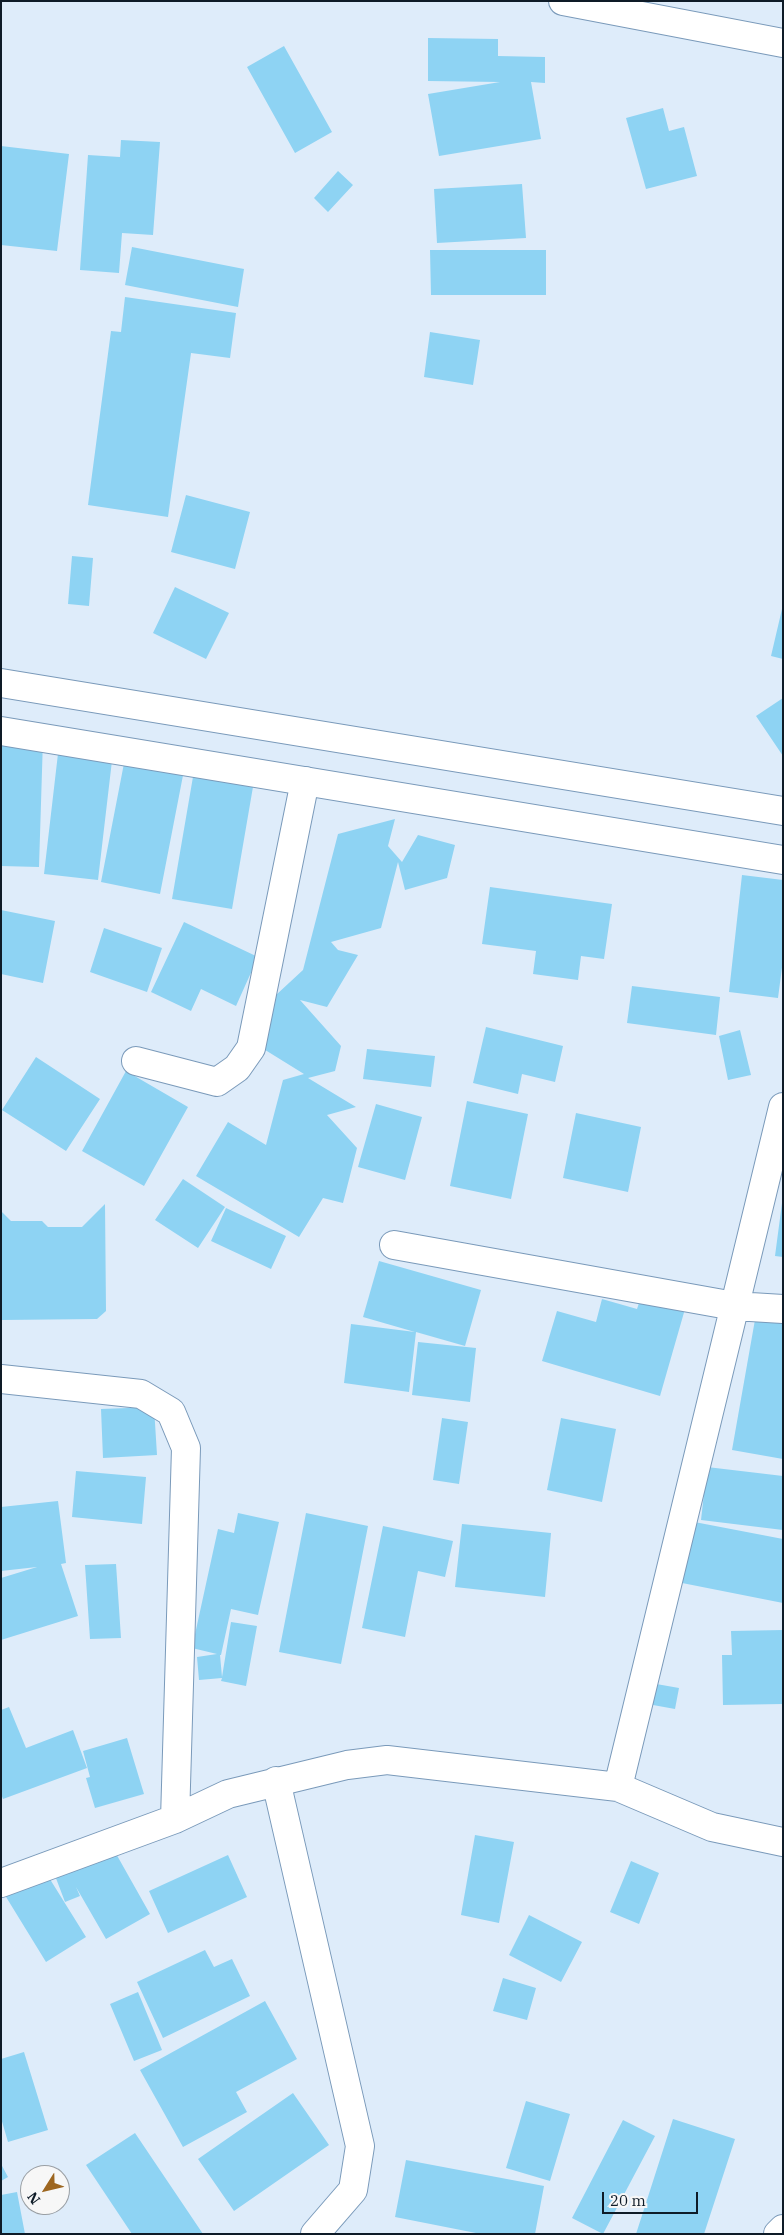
<!DOCTYPE html>
<style>
body{margin:0}
#map{position:relative;width:784px;height:2235px;overflow:hidden;background:#deecfa;font-family:"IBM Plex Serif",serif}
canvas{display:block}
.frame{position:absolute;inset:0;border:2px solid #0e1b27;pointer-events:none}
.north{position:absolute;left:20px;top:2165px;width:50px;height:50px;box-sizing:border-box;background:#f7f7f7;border:1px solid #9a9fa4;border-radius:50%;rotate:234deg;font-size:14px;font-weight:700;line-height:20px;text-align:center;color:#0e1b27}
.north::after{content:'';display:block;margin:auto;width:18px;height:22px;background:#9d6620;clip-path:polygon(50% 0,100% 100%,50% 72%,0 100%)}
.scale{position:absolute;left:602px;top:2192px;width:96px;height:22px;box-sizing:border-box;border:2px solid #0e1b27;border-top:0;padding-left:6px;font-size:15px;line-height:18px;white-space:nowrap;color:#0e1b27;-webkit-text-stroke:4px #f7f7f7;paint-order:stroke}
</style>
<div id="map">
<canvas width="784" height="2235"></canvas>
<div class="frame"></div>
<div class="north">N</div>
<div class="scale">20 m</div>
</div>
<script>
const ctx = document.querySelector('canvas').getContext('2d');
ctx.lineJoin = 'round';
function paint(path, color) { ctx.fillStyle = color; ctx.fill(path, 'evenodd'); }
function stroke(path, color, width, dash) { ctx.strokeStyle = color; ctx.lineWidth = width; ctx.lineCap = dash ? 'butt' : 'round'; ctx.setLineDash(dash || []); ctx.stroke(path); }
paint(new Path2D(`
 M428 38 498 39V56L545 57V83L531 82 541 139 439 156 428 94 500 82 428 81Z
 M284 46 332 132 295 153 247 67Z
 M663 108 669 131 684 127 697 176 646 189 626 118Z
 M121 140 160 142 153 235 122 233 119 273 80 270 88 155 120 157Z
 M1 146 69 154 57 251 1 245Z
 M338 171 353 185 328 212 314 198Z
 M522 184 526 238 437 243 434 189Z
 M132 247 244 269 238 307 125 285Z
 M430 250H546V295H431Z
 M125 297 236 313 230 358 191 353 168 517 88 505 111 331 121 332Z
 M430 332 480 340 473 385 424 377Z
 M186 495 250 512 235 569 171 552Z
 M72 556 93 558 89 606 68 604Z
 M175 587 229 613 206 659 153 633Z
 M782 609H783V659L771 656Z
 M783 698V756L756 716Z
 M1 737 43 739 39 867 1 866Z
 M59 745 113 752 98 880 44 874Z
 M126 753 185 765 160 894 101 882Z
 M194 771 254 781 232 909 172 899Z
 M395 819 388 846 402 862 418 835 455 845 447 878 405 890 398 862 381 928 331 942 338 950 358 955 327 1007 300 1000 341 1046 335 1071 308 1078 356 1107 327 1115 357 1148 343 1203 323 1198 299 1237 196 1176 228 1122 266 1145 283 1080 304 1074 262 1048 276 995 303 970 338 834Z
 M742 875 783 880V960L778 998 729 992Z
 M490 887 612 904 604 959 581 956 578 980 533 974 536 951 482 944Z
 M1 910 55 921 43 983 1 974Z
 M184 922 258 957 236 1006 201 989 191 1011 151 992Z
 M104 928 162 948 147 992 90 972Z
 M632 986 720 997 716 1035 627 1023Z
 M486 1027 563 1046 555 1082 522 1074 518 1094 473 1083Z
 M740 1030 751 1075 728 1080 719 1036Z
 M367 1049 435 1056 431 1087 363 1079Z
 M36 1057 100 1099 66 1151 2 1110Z
 M126 1071 188 1107 144 1186 82 1151Z
 M467 1101 528 1114 511 1199 450 1186Z
 M376 1104 422 1117 405 1180 358 1167Z
 M576 1113 641 1127 628 1192 563 1178Z
 M183 1179 225 1207 198 1248 155 1220Z
 M782 1203 783 1204V1257L775 1256Z
 M105 1204 106 1311 97 1319 1 1320V1211L11 1221H42L48 1227H82Z
 M226 1208 286 1236 271 1269 211 1241Z
 M379 1261 481 1290 465 1346 416 1332 409 1392 344 1383 351 1324 415 1332 363 1317Z
 M641 1297 685 1309 660 1396 542 1361 557 1311 596 1322 602 1299 637 1309Z
 M756 1314 783 1319V1459L732 1450Z
 M418 1342 476 1348 470 1402 412 1395Z
 M154 1407 157 1455 103 1458 101 1409Z
 M442 1418 468 1422 459 1484 433 1480Z
 M561 1418 616 1429 602 1502 547 1490Z
 M707 1467 783 1476V1530L701 1520Z
 M76 1471 146 1477 142 1524 72 1517Z
 M58 1501 66 1563 61 1564 78 1616 1 1640V1578L37 1567 1 1571V1507Z
 M238 1513 279 1522 258 1615 231 1609 221 1655H220L222 1677 231 1622 257 1626 246 1686 221 1681 222 1678 199 1680 197 1657 217 1654 192 1648 218 1529 234 1533Z
 M306 1513 368 1526 341 1664 279 1652Z
 M684 1520 783 1539V1603L672 1581Z
 M462 1524 551 1533 545 1597 455 1587Z
 M383 1526 453 1541 445 1577 418 1571 405 1637 362 1628Z
 M116 1564 121 1638 90 1639 85 1565Z
 M783 1630V1704L723 1705 722 1655H732L731 1631Z
 M645 1682 679 1688 675 1709 642 1703Z
 M9 1707 26 1748 73 1730 87 1768 3 1799 1 1794V1710Z
 M127 1738 144 1794 95 1808 86 1778 90 1777 83 1751Z
 M475 1835 514 1842 499 1923 461 1915Z
 M110 1843 150 1914 106 1939 76 1887 80 1896 65 1902 54 1873Z
 M228 1855 247 1897 168 1933 149 1891Z
 M631 1861 659 1873 639 1924 610 1912Z
 M43 1868 86 1937 46 1962 3 1892Z
 M529 1915 582 1942 561 1982 509 1955Z
 M205 1950 214 1967 232 1959 250 1996 163 2038 137 1982Z
 M503 1978 536 1988 527 2020 493 2011Z
 M138 1992 162 2050 134 2061 110 2004Z
 M265 2001 297 2059 236 2092 247 2112 183 2147 140 2070Z
 M24 2052 48 2130 8 2142 1 2118V2059Z
 M293 2093 329 2145 234 2211 198 2159Z
 M526 2101 570 2114 550 2181 506 2168Z
 M673 2119 735 2139 704 2234H636Z
 M623 2120 655 2136 603 2234 572 2218Z
 M135 2133 203 2234H132L86 2165Z
 M406 2160 544 2186 535 2234H481L395 2217Z
 M1 2164 8 2177 1 2181Z
 M17 2192 25 2234H1V2195Z`), '#8ed3f3');
const minor = new Path2D(`
 M563 1 783 43
 M136 1061 217 1082 237 1068 251 1048 305 781
 M394 1245 734 1306 783 1309
 M1 1379 141 1394 171 1412 186 1448 175 1819
 M276 1781 360 2146 353 2190 315 2234
 M618 1787 783 1107
 M1 1883 175 1819 228 1794 347 1765 387 1760 618 1787 712 1827 783 1842
 M778 2234 783 2229`);
const secondary = new Path2D(`
 M1 683 783 811
 M1 731 783 860`);
stroke(minor, '#7a9aba', 30);
stroke(secondary, '#7a9aba', 30);
stroke(minor, '#fff', 28);
stroke(secondary, '#fff', 28);
</script>
